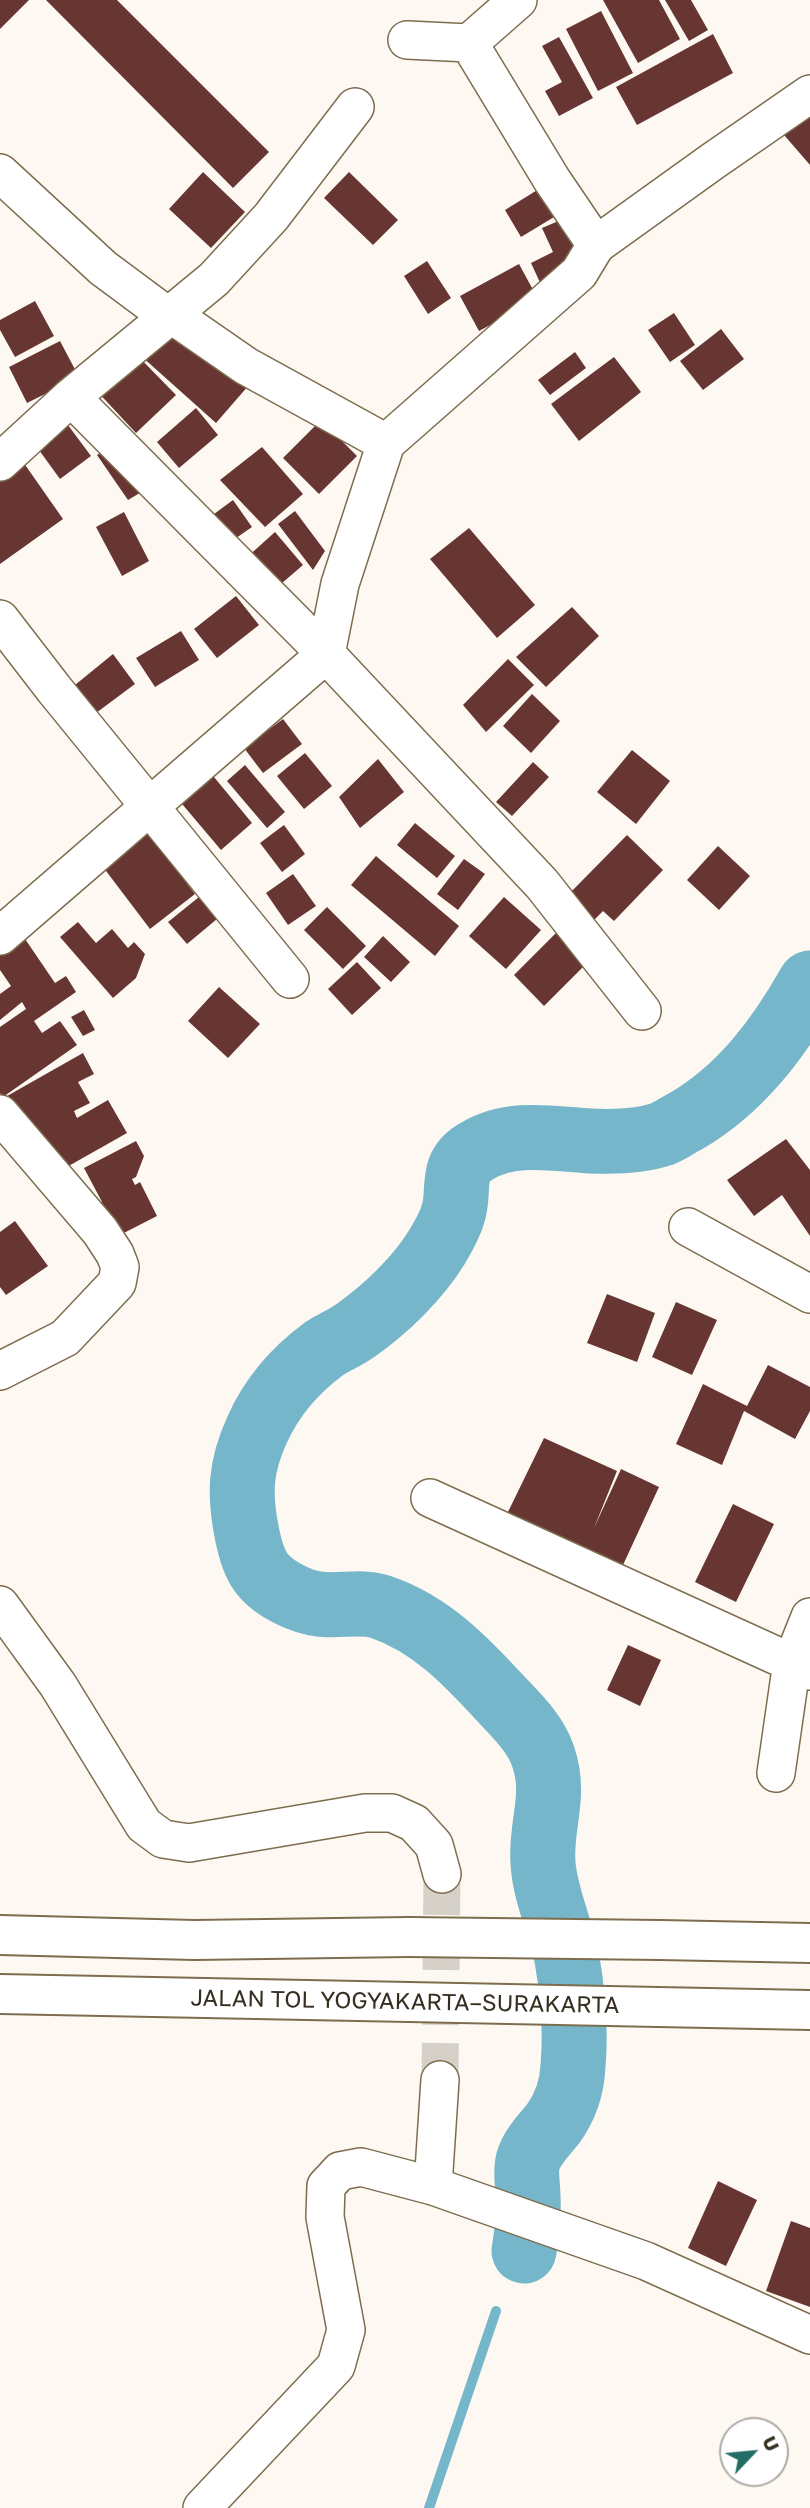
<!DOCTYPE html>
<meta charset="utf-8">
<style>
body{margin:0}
#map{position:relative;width:810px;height:2508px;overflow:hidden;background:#fdf9f2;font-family:"Golos Text",sans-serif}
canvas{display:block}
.north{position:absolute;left:719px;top:2417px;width:70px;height:70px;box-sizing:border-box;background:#fff;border:2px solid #afaca6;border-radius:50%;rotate:64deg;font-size:19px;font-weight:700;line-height:28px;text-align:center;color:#362f21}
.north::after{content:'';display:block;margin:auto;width:24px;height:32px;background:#246d66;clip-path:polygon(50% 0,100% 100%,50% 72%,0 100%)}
</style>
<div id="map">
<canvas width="810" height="2508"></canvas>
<div class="north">U</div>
</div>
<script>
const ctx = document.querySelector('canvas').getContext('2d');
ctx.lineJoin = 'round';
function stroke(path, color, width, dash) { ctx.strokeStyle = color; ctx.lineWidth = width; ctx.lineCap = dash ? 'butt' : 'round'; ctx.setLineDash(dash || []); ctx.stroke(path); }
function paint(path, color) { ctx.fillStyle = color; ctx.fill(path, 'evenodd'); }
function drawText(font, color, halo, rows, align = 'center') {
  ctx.font = font + ' "Golos Text",sans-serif'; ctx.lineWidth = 7; ctx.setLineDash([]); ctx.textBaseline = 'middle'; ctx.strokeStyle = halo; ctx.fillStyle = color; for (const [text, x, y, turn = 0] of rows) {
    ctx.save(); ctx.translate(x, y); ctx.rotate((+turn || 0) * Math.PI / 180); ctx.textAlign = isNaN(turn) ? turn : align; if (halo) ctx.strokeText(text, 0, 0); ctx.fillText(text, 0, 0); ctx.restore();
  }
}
stroke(new Path2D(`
 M429 2508 496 2311`), '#76b6ca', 10);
stroke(new Path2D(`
 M524 2251C527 2233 529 2215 528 2197 528 2186 525 2172 528 2161 532 2147 544 2135 553 2124 566 2106 572 2088 573 2066 576 2031 573 1994 567 1959 561 1927 545 1896 543 1863 540 1825 557 1796 543 1756 535 1733 517 1716 501 1699 466 1661 431 1624 381 1607 361 1600 339 1607 319 1604 301 1602 275 1589 264 1576 254 1565 250 1548 247 1534 239 1494 240 1467 257 1430 272 1396 295 1370 325 1348 335 1342 346 1337 356 1330 386 1309 418 1278 437 1247 443 1237 450 1225 453 1214 461 1190 448 1167 477 1151 512 1130 553 1139 591 1141 613 1142 641 1141 662 1134 670 1131 678 1125 686 1121 741 1089 779 1038 810 983`), '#76b6ca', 65);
paint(new Path2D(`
 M0 0H29L0 29Z
 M46 0H117L269 152 233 188Z
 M603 0H659L680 39 638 63Z
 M665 0H691L708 30 689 41Z
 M601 11 633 73 598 91 566 29Z
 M713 34 733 73 637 125 616 87Z
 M559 37 593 98 559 116 545 91 562 82 542 46Z
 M810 100V165L778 128Z
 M203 172 245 212 211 248 169 209Z
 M349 172 398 220 373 245 324 198Z
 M547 184 564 211 521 237 505 210Z
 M568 217 584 252 543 289 531 263 553 252 542 228Z
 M427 261 451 298 428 314 404 276Z
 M519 264 538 299 479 331 460 296Z
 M35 301 54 336 15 357 0 330V320Z
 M674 313 695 345 670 362 648 330Z
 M164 327 249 385 216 423 140 355Z
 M721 329 744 359 703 390 680 361Z
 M60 341 79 377 27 403 9 367Z
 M133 351 176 395 136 433 94 388Z
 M575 352 586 368 550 395 538 380Z
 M614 357 641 392 579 441 551 404Z
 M196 408 218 435 179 468 157 442Z
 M62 417 91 456 60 479 31 439Z
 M321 420 357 456 319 494 283 458Z
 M112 445 143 491 128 500 97 455Z
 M262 447 303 494 265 527 220 480Z
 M21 459 63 519 0 564V474Z
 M233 500 252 527 229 543 210 517Z
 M295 511 325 551 313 570 278 524Z
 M124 512 149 561 122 576 96 527Z
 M469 528 535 605 497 638 430 559Z
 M275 532 303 565 274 590 245 559Z
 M236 596 259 625 217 658 194 629Z
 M572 607 599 636 546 687 516 657Z
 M181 631 199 660 155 687 136 658Z
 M113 654 135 684 96 713 75 685Z
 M508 659 534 685 486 732 463 705Z
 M532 694 560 721 531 753 503 726Z
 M283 719 302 744 263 773 244 748Z
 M632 750 670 781 636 824 597 792Z
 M305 753 332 786 304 809 277 776Z
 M378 759 404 792 360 828 339 797Z
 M533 762 549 777 512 816 496 802Z
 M245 765 285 812 267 828 227 781Z
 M209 771 252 823 221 850 177 798Z
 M415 823 455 856 437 878 397 845Z
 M284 825 305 854 282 872 260 843Z
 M145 829 195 894 150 929 100 863Z
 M627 835 663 870 614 921 603 911 594 920 568 895Z
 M718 846 750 876 719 910 687 880Z
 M376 856 459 926 435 956 351 885Z
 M464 859 485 874 458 910 437 894Z
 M293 874 316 906 288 925 266 893Z
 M199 897 217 919 187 944 168 922Z
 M504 897 541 930 506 969 469 936Z
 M327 907 366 946 343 969 304 930Z
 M78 922 96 943 112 929 128 948 134 942 145 954 136 978 113 998 60 937Z
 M559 930 589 961 544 1006 514 975Z
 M21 933 55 983 66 976 76 992 34 1021 42 1033 60 1021 77 1045 3 1097 0 1093V1027L26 1009 22 1002 0 1020V994L11 986 0 970V948Z
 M383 936 410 962 391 982 364 957Z
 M357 962 381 988 352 1015 328 989Z
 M219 987 260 1024 228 1058 188 1021Z
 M84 1010 95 1030 83 1036 71 1017Z
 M83 1053 94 1074 78 1082 90 1103 74 1111 77 1118 108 1100 127 1133 58 1172 0 1100Z
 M786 1139 810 1170V1236L782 1195 754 1216 727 1180Z
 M136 1141 144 1156 136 1177 132 1179 135 1185 140 1182 157 1216 116 1237 99 1203 102 1202 84 1168Z
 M15 1221 48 1266 6 1295 0 1287V1232Z
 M607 1294 655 1313 637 1362 587 1343Z
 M676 1302 717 1320 692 1375 652 1357Z
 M768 1365 810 1387V1411L795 1439 744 1411 722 1465 676 1444 703 1384 747 1406Z
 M544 1438 617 1471 594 1528 621 1469 659 1487 623 1565 507 1514Z
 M733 1504 774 1524 736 1602 695 1582Z
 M628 1645 661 1660 640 1706 607 1690Z
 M718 2181 757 2200 726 2266 688 2248Z
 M791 2221 810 2228V2307L766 2291Z`), '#673633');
stroke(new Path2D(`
 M440 2080 442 1874`), '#d5d1c8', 37, [37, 18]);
const street = new Path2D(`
 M407 40 469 43 552 180 596 245
 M469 43 518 0
 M0 173 103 268 169 317 181 321 246 366 386 443
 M71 397 326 654 542 884 642 1011
 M0 462 71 397 214 279 271 217 355 107
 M0 619 54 689 290 979
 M0 936 326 654 340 584 386 443 579 273 596 245 713 161 810 94
 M0 1114 100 1231 115 1254 120 1267 117 1283 65 1338 0 1371
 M688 1227 810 1294
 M430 1498 810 1671
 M0 1605 58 1685 144 1825 163 1839 189 1843 365 1813H392L414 1823 434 1845 442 1874
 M776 1773 792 1662 810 1617
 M433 2186 440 2080
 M202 2508 336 2366 346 2330 325 2217 326 2186 340 2171 361 2167 433 2186 646 2261 810 2335`);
const highway = new Path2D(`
 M0 1935 194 1940 409 1937
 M660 1940 810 1943
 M0 1994 409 2002
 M658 2007 810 2010`);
stroke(street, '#7d6d4e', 40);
stroke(highway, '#7d6d4e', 42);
stroke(street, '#fff', 37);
stroke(highway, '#fff', 38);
const highwayBridge = new Path2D(`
 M409 1937 660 1940
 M409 2002 658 2007`);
stroke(highwayBridge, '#7d6d4e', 42, []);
stroke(highwayBridge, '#fff', 38);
drawText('23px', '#362f21', '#fff', [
 ["JALAN TOL YOGYAKARTA–SURAKARTA",405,2002,1]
]);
</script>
